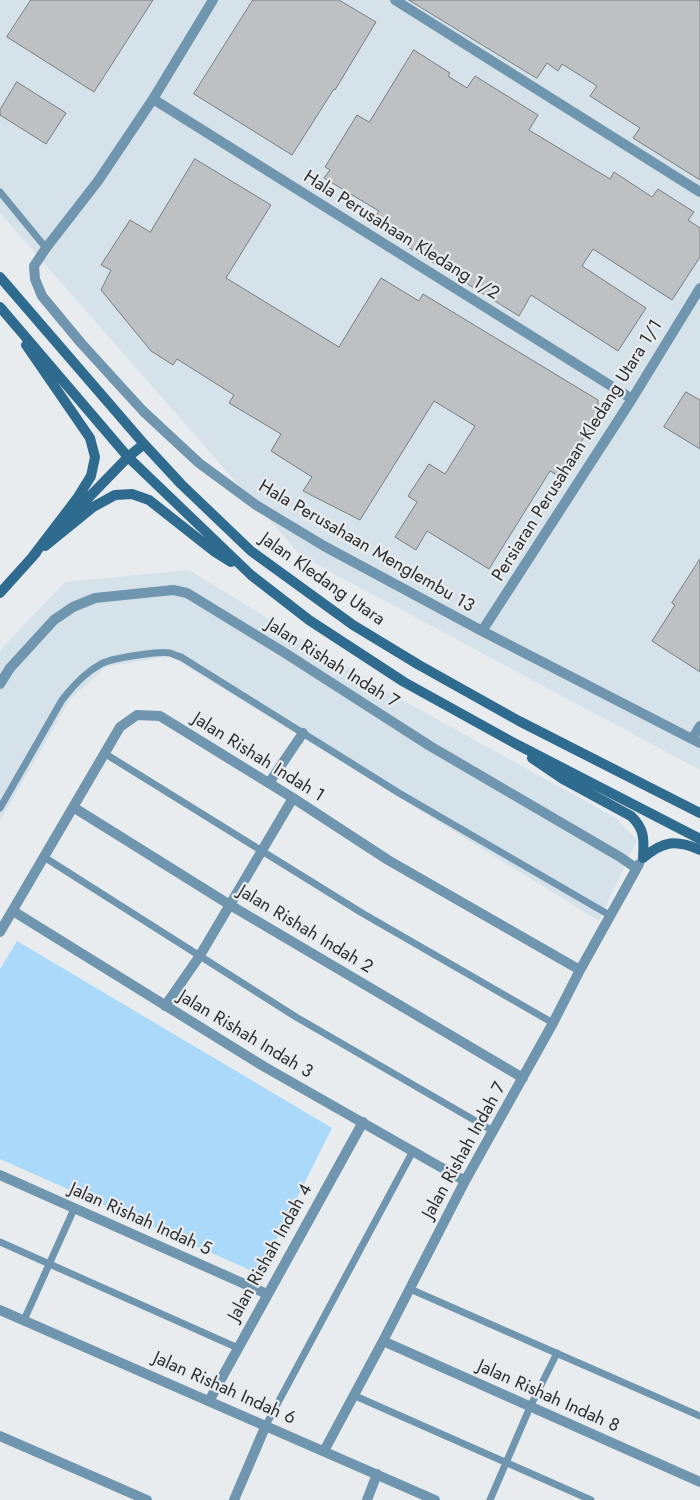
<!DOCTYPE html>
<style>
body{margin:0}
canvas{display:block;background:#e8ecef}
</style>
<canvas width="700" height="1500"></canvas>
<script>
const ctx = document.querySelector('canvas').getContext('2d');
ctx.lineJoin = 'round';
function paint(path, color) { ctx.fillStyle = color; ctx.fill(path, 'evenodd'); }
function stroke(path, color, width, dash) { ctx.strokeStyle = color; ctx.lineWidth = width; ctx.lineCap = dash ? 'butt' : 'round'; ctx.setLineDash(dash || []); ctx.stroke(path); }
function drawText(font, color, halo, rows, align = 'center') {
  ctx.font = font + ' Jost,sans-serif'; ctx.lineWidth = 4.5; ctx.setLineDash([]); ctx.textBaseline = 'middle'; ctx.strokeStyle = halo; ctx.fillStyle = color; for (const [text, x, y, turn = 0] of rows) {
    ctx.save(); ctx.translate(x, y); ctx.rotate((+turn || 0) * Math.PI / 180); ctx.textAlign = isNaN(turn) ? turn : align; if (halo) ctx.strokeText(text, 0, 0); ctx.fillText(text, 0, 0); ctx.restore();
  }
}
paint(new Path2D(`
 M0 0H700V770L301 556 0 213Z
 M189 570 395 696 616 818 637 840 599 921 170 656 106 667 70 700 0 821V652L3 647 65 582Z`), '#d6e2ea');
paint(new Path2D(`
 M17 941 332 1128 259 1274 0 1159V969Z`), '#aad9f9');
const building = new Path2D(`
 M31 0H153L94 92 7 37Z
 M253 0H339L376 22 335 90 334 89 292 155 194 94Z
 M409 0H700V180L633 138 640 128 590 96 597 86 562 64 558 71 547 63 537 78Z
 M414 50 450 73 448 76 467 88 475 76 538 115 529 130 610 179 614 172 652 197 658 189 694 212 688 220 700 228V257L672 300 593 249 582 266 646 308 618 351 531 295 519 316 371 224 379 211 324 178 330 170 325 167 357 115 369 122Z
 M17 82 66 113 46 144 0 115V110Z
 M195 159 271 205 226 278 339 347 381 278 419 301 423 294 598 400V416L559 476 550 471 489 569 427 531 416 550 395 537 417 502 408 496 429 464 445 474 475 426 434 401 360 520 303 491 312 477 271 451 281 434 229 403 234 395 177 359 173 365 151 351 101 290 111 270 101 265 130 220 150 232Z
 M686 392 700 400V449L664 427Z
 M700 559V672L652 641 675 605 672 603Z`);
paint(building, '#bdc1c4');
stroke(building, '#797d80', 1);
stroke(new Path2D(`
 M0 192 46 248
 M104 753 362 913 553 1023
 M0 808 62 700C72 687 86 672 101 664 111 658 159 651 170 653 173 654 177 656 181 657L399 793 611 916
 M44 857 296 1017 493 1131
 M0 1242 238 1348
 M410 1289 700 1416
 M24 1320 74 1209
 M353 1395 591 1500
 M266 1425 413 1151
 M490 1500 530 1407 557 1353`), '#7095ae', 7);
stroke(new Path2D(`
 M213 0 153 99 98 181 46 248 34 266 35 279 42 296 81 343 143 411 199 463 256 505 324 546 482 631 700 743
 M395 0 700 192
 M153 99 632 399
 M482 631 632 399 700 288
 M0 684 10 668 54 620 73 607 95 598 173 590 187 593 285 653 430 746 620 857 636 868
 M692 739 700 726
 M269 783 303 733
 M73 807 230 905 523 1078
 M13 911 263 1066 465 1181
 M0 932 120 727 137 715 160 716 293 798 388 860 580 970
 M165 1006 199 957 293 798
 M0 1175 267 1294
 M0 1310 435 1500
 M383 1341 700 1482
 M209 1401 363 1122
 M0 1436 147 1500
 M324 1451 383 1341 465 1181 553 1023 580 970 639 864
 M234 1500 266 1425
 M367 1500 377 1474`), '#7095ae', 10);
stroke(new Path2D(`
 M0 277 144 444 181 484 251 551 353 625 419 665 519 721 700 813
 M0 307 128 457 251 575 309 620 404 682 516 744 700 839
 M26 345 90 438 95 457 91 476 78 497 33 556
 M65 522 128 457 144 444
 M45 546 93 507 115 495 132 494 149 500 215 552 231 562
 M0 593 36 553
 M532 758 563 779 631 816C645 829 644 840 643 858
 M643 858C663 841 676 839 700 850`), '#2f6a8f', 10);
drawText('18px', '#2d2f30', '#e8ecef', [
 ["Hala Perusahaan Kledang 1/2",401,236,32],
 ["Persiaran Perusahaan Kledang Utara 1/1",578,451,-58],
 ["Hala Perusahaan Menglembu 13",366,547,30],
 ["Jalan Kledang Utara",322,580,35],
 ["Jalan Rishah Indah 7",332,664,32],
 ["Jalan Rishah Indah 1",258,758,32],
 ["Jalan Rishah Indah 2",305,930,31],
 ["Jalan Rishah Indah 3",245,1035,31],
 ["Jalan Rishah Indah 7",465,1151,-61],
 ["Jalan Rishah Indah 5",140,1220,24],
 ["Jalan Rishah Indah 4",271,1253,-61],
 ["Jalan Rishah Indah 6",224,1389,24],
 ["Jalan Rishah Indah 8",548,1397,24]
]);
</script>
